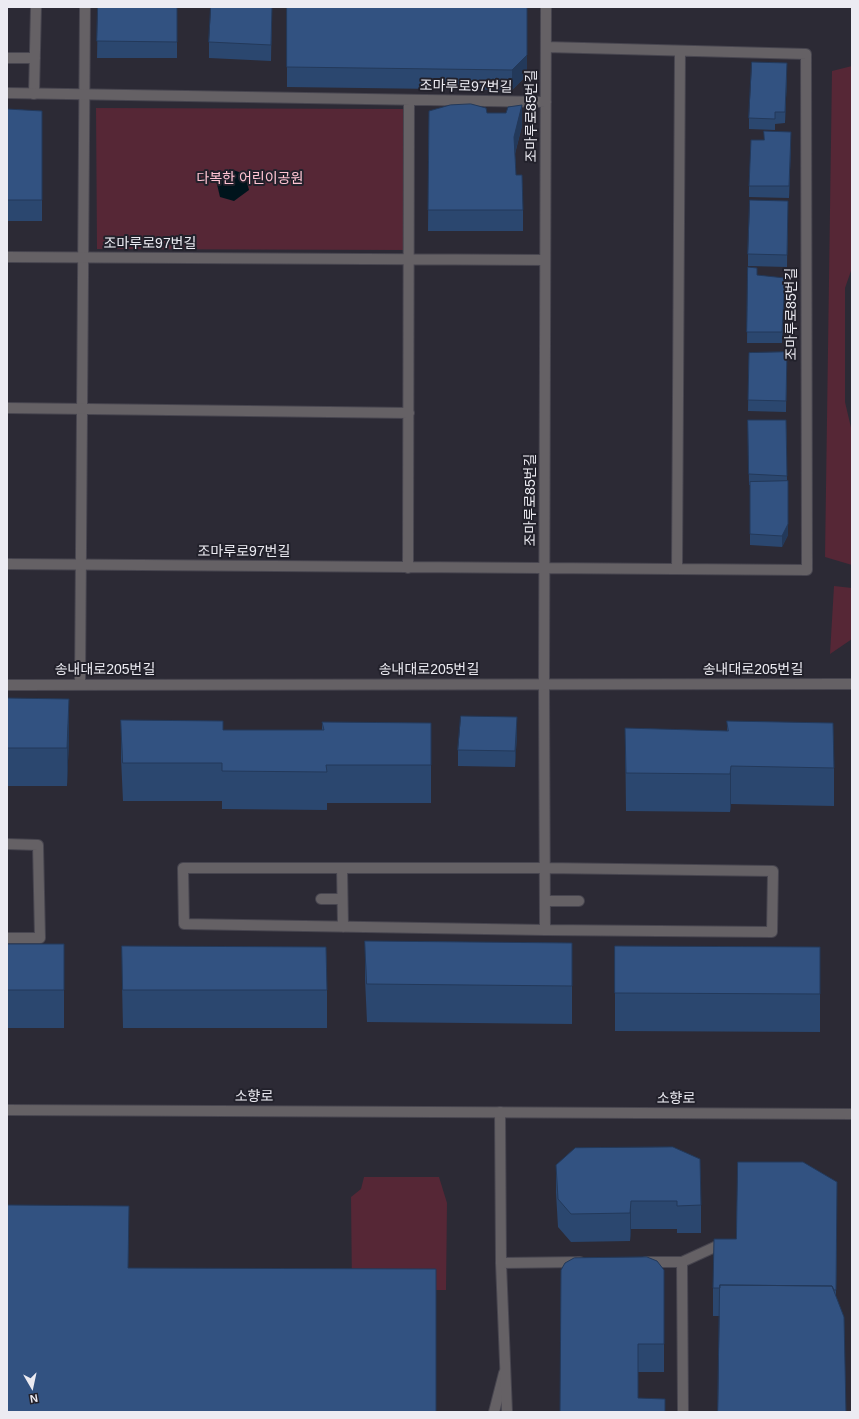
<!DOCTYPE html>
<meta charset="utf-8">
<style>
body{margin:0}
#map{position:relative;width:859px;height:1419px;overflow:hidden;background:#2c2a35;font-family:Arial,sans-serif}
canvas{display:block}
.frame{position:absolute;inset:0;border:8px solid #ecebf2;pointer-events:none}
.north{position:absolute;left:12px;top:1367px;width:40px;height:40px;-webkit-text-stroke:3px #22212b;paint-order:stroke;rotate:171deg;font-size:11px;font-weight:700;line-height:16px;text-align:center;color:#ecebf2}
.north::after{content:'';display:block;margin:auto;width:14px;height:18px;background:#ecebf2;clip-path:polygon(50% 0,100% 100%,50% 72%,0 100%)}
</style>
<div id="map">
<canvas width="859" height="1419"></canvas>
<div class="frame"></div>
<div class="north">N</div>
</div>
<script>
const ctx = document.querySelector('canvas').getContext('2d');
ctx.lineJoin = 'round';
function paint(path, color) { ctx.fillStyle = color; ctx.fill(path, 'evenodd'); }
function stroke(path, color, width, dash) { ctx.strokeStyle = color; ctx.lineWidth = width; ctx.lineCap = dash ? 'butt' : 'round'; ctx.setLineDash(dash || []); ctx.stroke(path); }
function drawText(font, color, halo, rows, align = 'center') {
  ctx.font = font + ' Arial,"Noto Sans KR",sans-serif'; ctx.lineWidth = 4; ctx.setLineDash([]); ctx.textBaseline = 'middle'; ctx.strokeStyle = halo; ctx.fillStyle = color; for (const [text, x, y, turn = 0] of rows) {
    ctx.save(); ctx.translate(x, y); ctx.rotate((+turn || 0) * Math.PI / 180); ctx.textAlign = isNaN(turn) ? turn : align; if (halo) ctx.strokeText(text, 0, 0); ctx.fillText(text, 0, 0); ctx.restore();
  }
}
paint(new Path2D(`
 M852 66V268L845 288V402L852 432V565L825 557 832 71Z
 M96 108 403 109V250L97 249Z
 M834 586 852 588V639L830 654Z
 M364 1177H439L447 1203 446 1290H352L351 1197 361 1189Z`), '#562736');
paint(new Path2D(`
 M230 169 245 174 249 190 234 201 220 197 216 180Z`), '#00141c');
const service = new Path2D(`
 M7 58H35
 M34 94 36 7
 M544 684 545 930 184 924 183 868H544L773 871 772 932 545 930
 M7 844 38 845 40 938H7
 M342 868 343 927
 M321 899H342
 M545 901H579
 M682 1262 717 1246
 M494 1412 504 1373`);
const pedestrian = new Path2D(`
 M80 684 85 7`);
const minor = new Path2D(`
 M7 93 546 102
 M7 257 545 260
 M7 408 409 413
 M7 564 807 570 806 54 546 47
 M408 568 409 100
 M677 569 680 51
 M544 684 546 7
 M7 685 852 684
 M500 1112 501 1263 507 1412
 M646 1262H682L683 1412
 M501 1263 580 1262`);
const tertiary = new Path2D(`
 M7 1110 852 1114`);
stroke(service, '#47454f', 12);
stroke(pedestrian, '#47454f', 12);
stroke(minor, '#47454f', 12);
stroke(tertiary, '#47454f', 12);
stroke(service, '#656165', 10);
stroke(pedestrian, '#656165', 10);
stroke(minor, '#656165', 10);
stroke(tertiary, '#656165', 10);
paint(new Path2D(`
 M98 7H177V58H97Z
 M272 7 271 61 209 58V42Z
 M287 7H527V75L512 90 287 87Z
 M787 74 785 123 775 124V130L749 129V118Z
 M7 109 42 111V221H7Z
 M429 111 522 126 515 154 516 175 523 210V231H428Z
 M791 143 789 198 749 197V186Z
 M788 201 787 267 748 266V254Z
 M748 267 757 275 785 289 782 343H747Z
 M787 352 786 412 748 411 749 353Z
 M748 420H786L787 481 788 535 782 547 750 545V485H749Z
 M7 698 69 737 67 786H7Z
 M121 720 223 730H322V722L431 765V803H327V810L222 809V801H123L121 758Z
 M727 721 834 768V806L731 804 730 812 626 811 625 728 727 731Z
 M517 733 515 767 458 766V750Z
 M365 941 572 943V1024L367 1022 365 979Z
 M7 944H64V1028H7Z
 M122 946 327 990V1028H123L122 984Z
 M615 946 820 994V1032L615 1031Z
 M556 1165 701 1205V1233H677V1229H631L630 1241 571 1242 558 1227 556 1193Z
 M837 1182 836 1297 719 1316H713V1288L736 1239Z
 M664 1270V1372H638L560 1412Z`), '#2b476f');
paint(new Path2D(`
 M527 7V75L512 90V70Z
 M787 63V74L785 123V112Z
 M522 105V126L514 157V137Z
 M791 132V143L789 198V186Z
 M785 278V289L782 343V332Z
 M788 524V535L782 547V536Z
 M69 699V737L67 786V748Z
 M517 717V733L515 767V751Z
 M731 766V804L730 812V774Z
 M631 1201V1229L630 1241V1213Z`), '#23395a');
const building = new Path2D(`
 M98 7H177V42L97 41Z
 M211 7H272L271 45 209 42Z
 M287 7H527V55L512 70 287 67Z
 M752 62 787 63 785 112H775V119L749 118Z
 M471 104 486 108 487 113H506L508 107 522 105 514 137 516 175H522L523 210H428L429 111 450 105Z
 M7 109 42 111V200H7Z
 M764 131 791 132 789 186H749L751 140H764Z
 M750 200 788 201 787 255 748 254Z
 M748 267 757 268V275L785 278 782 332H747Z
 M787 352 786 401 748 400 749 353Z
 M748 420H786L787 476 749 474Z
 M788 481V524L782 536 750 534V482Z
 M7 698 69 699 67 748H7Z
 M461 716 517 717 515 751 458 750Z
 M121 720 223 721V730H324L322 722 431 723V765H326L327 772 222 771V763H123Z
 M727 721 833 723 834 768 731 766 730 774 626 773 625 728 728 731Z
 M365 941 572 943V986L367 984Z
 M7 944H64V990H7Z
 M122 946 326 947 327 990H123Z
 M615 946 820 947V994L615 993Z
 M673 1147 700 1159 701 1205 677 1206V1201H631L630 1213 571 1214 558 1199 556 1165 575 1148Z
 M738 1162H803L837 1182 836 1290H834L832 1286 720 1285V1288H713L714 1239H736Z
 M7 1205 129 1206 128 1268 436 1269V1412H7Z
 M647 1257 657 1261 664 1270V1344H638V1398L665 1399V1412H560L561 1270 565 1263 574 1258Z
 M720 1285 832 1286 844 1317 846 1412H718Z`);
paint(building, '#325281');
stroke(building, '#23395a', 1);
drawText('14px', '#ecebf2', '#22212b', [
 ["조마루로97번길",466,87,1],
 ["조마루로85번길",532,116,-90],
 ["조마루로97번길",150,244],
 ["조마루로85번길",792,314,-90],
 ["조마루로85번길",531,500,-90],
 ["조마루로97번길",244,552],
 ["송내대로205번길",105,670],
 ["송내대로205번길",429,670],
 ["송내대로205번길",753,670],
 ["소향로",254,1097],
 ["소향로",676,1099]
]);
drawText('14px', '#fec3d2', '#22212b', [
 ["다복한 어린이공원",250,179]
]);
</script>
